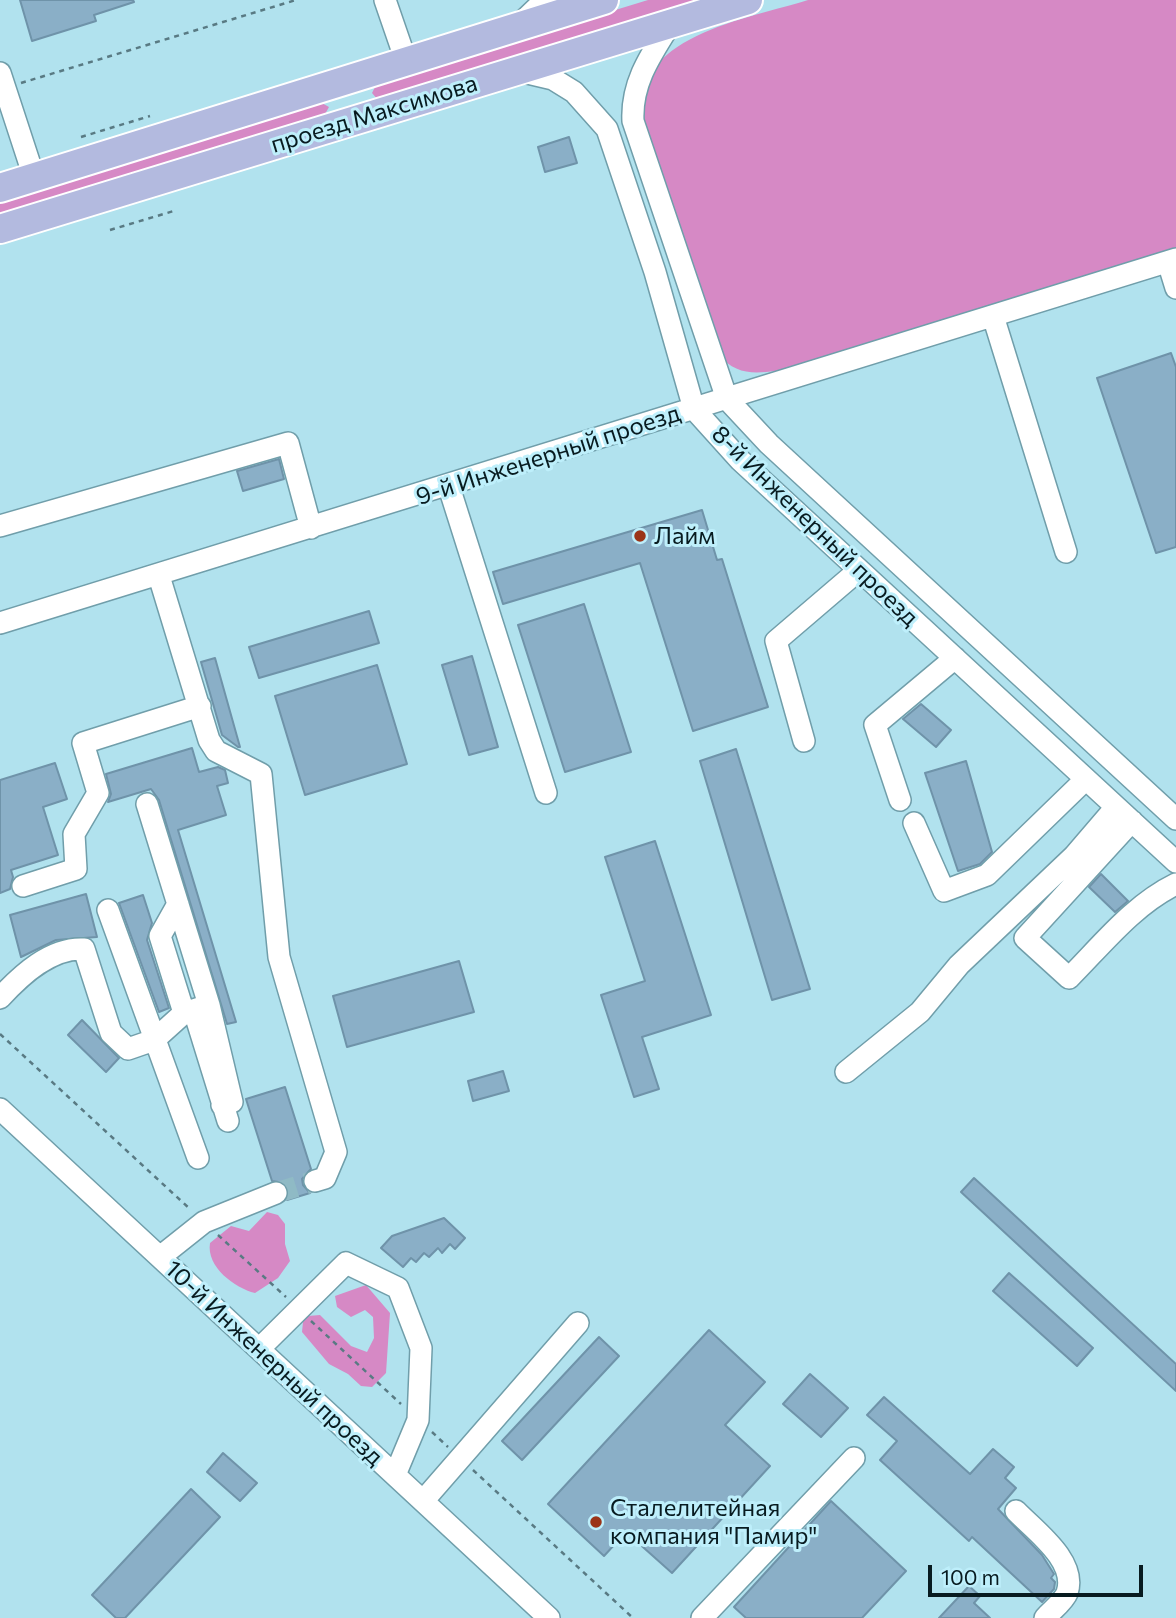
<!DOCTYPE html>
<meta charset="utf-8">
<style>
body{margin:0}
#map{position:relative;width:1176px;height:1618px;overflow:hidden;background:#b1e2ee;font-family:Commissioner,sans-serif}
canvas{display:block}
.scale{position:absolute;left:928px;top:1565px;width:215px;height:32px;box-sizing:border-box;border:4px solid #081b20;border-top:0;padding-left:9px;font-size:21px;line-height:24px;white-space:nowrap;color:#081b20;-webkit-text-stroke:5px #beeffb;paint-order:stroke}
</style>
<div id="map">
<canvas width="1176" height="1618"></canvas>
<div class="scale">100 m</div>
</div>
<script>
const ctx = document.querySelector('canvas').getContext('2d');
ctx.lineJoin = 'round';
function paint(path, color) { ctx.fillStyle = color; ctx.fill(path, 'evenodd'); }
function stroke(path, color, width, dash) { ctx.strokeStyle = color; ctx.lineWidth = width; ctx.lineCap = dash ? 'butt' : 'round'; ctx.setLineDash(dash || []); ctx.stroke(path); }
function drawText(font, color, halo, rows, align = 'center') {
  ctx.font = font + ' Commissioner,sans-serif'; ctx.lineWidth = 6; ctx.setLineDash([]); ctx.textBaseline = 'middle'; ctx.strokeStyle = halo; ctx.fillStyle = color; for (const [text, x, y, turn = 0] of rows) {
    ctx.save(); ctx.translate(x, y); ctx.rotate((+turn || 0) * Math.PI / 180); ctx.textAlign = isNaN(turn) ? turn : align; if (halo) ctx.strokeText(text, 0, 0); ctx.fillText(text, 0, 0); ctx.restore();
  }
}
paint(new Path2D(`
 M648 0H708L378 100 372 93 377 83Z
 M808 0H1176V248L776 371C751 374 735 374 718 354L644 123C623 37 751 18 808 0Z
 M320 102 329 107 324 116 0 216V201Z
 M267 1212 278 1215 285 1224V1244L290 1261 278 1278 255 1293C235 1288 206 1267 210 1243L231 1226 249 1231Z
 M366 1285 390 1313 386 1373 372 1387 361 1386 348 1374 329 1364 302 1332 303 1322 308 1316 320 1315 351 1346 367 1352 374 1338 373 1317 365 1310 351 1317 337 1307 335 1296Z`), '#d689c5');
const building = new Path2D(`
 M20 0H133L134 2 94 15 96 21 32 41Z
 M569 137 577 163 545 172 538 147Z
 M1171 353 1176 367V547L1156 553 1097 378Z
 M279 459 284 479 243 491 237 471Z
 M702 510 717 560 722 559 768 707 693 731 640 563 503 604 493 572Z
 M584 604 631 752 565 772 518 625Z
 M369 611 379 643 259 678 249 647Z
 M472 656 498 747 469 755 442 665Z
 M215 658 240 747H238L222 735 201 662Z
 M377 665 407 764 305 795 275 696Z
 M921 704 951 730 936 747 903 719Z
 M192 748 199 772 218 767 225 770 228 783 217 786 226 815 178 830 236 1022 227 1024 159 800 151 789 108 802 111 794 106 774Z
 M736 749 810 989 772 1000 700 761Z
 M966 761 992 852 980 864 958 871 925 773Z
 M55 763 67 799 43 807 58 855 11 870 13 877 10 889 0 893V780Z
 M655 841 711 1015 642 1037 659 1089 634 1097 601 995 645 981 605 857Z
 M1101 874 1128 901 1115 912 1089 887Z
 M86 894 97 937 56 940 21 957 10 915Z
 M143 895 152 923 147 940 169 1008 159 1012 119 903Z
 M459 961 474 1012 347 1047 333 996Z
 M82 1020 119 1058 106 1072 68 1035Z
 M503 1071 509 1091 473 1101 468 1081Z
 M285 1087 311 1169 302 1179 303 1185 310 1193 287 1200 288 1189 285 1183 272 1181 246 1099Z
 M974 1178 1176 1364V1391L961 1192Z
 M444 1218 465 1238 455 1249 450 1244 442 1253 438 1248 429 1257 424 1253 416 1262 411 1258 403 1267 381 1248 392 1236Z
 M1009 1273 1093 1348 1077 1366 993 1291Z
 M709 1330 765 1382 725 1425 770 1466 672 1573 626 1532 604 1556 548 1504Z
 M599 1337 619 1356 522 1460 502 1441Z
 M810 1374 848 1408 821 1437 783 1404Z
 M884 1397 970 1474 993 1449 1014 1467 1005 1478 1016 1488 998 1509 1042 1555 1054 1574 1051 1578 1055 1582 1054 1589 1042 1602 972 1537 969 1541 880 1460 897 1441 867 1415Z
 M223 1453 257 1483 240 1501 207 1472Z
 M191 1489 220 1517 125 1618H116L92 1595Z
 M831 1501 906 1571 862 1618H746L734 1607Z
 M969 1586 980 1596 974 1603 990 1618H939Z`);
paint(building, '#8aafc7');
stroke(building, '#6f93a9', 2);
stroke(new Path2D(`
 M276 1193 315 1181`), '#8fbac5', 21, [21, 10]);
const minor = new Path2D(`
 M385 0 406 61
 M519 25 545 0
 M669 26C650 56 631 84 633 121L727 399 769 444 1176 819
 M519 71 553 79 574 92 607 129 655 272 694 409 740 460 1176 862
 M0 73 34 177
 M1168 262 1176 288
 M993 316 1066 552
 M449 487 546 793
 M0 526 288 443 311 528
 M159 576 209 740 216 751 261 774 279 957 336 1152 325 1178 315 1181
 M0 623 1176 259
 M804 741 776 641 859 570
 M900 800 875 725 955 658
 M147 804 209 1005 232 1102 222 1105
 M1132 821 1025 938 1069 978C1102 945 1133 905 1176 884
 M914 823 944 891 987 875 1086 779
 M23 886 76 869 74 834 98 793 83 743 200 706
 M178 904 160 936 184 1013
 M108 910 198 1158
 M0 998C21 975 51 947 84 949L111 1033 128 1049 154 1040 184 1013 209 1005
 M194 1011 228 1121
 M846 1072 920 1012 959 965 1074 856 1116 807
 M0 1109 549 1618
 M160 1257 204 1222 276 1193
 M259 1349 346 1263 398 1288 421 1348 418 1420 395 1475
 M423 1501 578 1323
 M1016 1511C1034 1530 1078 1561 1067 1593 1064 1601 1051 1611 1045 1618
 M702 1618 854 1458`);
const major = new Path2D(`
 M0 188 604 0
 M0 229 748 0`);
stroke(minor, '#709eaa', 24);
stroke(major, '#fff', 32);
stroke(new Path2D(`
 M21 83 296 0
 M81 137 150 116
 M110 230 177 210
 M0 1034 190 1209
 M218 1235 286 1297
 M311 1321 401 1404
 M432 1432 448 1447
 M473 1470 633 1618`), '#597a83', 2.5, [5, 5]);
stroke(minor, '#fff', 21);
stroke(major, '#b3badf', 28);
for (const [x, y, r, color] of [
 [640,536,7,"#9b3418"],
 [596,1522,7,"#9b3418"]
]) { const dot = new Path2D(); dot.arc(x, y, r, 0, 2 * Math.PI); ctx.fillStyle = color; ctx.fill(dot); stroke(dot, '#beeffb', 2.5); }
drawText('24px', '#081b20', '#beeffb', [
 ["проезд Максимова",374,114,-17],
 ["9-й Инженерный проезд",548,455,-18],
 ["8-й Инженерный проезд",815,526,44],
 ["10-й Инженерный проезд",274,1363,43]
]);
drawText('24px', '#081b20', '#beeffb', [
 ["Лайм",654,536],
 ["Сталелитейная",610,1508],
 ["компания \"Памир\"",610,1536]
], 'left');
</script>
